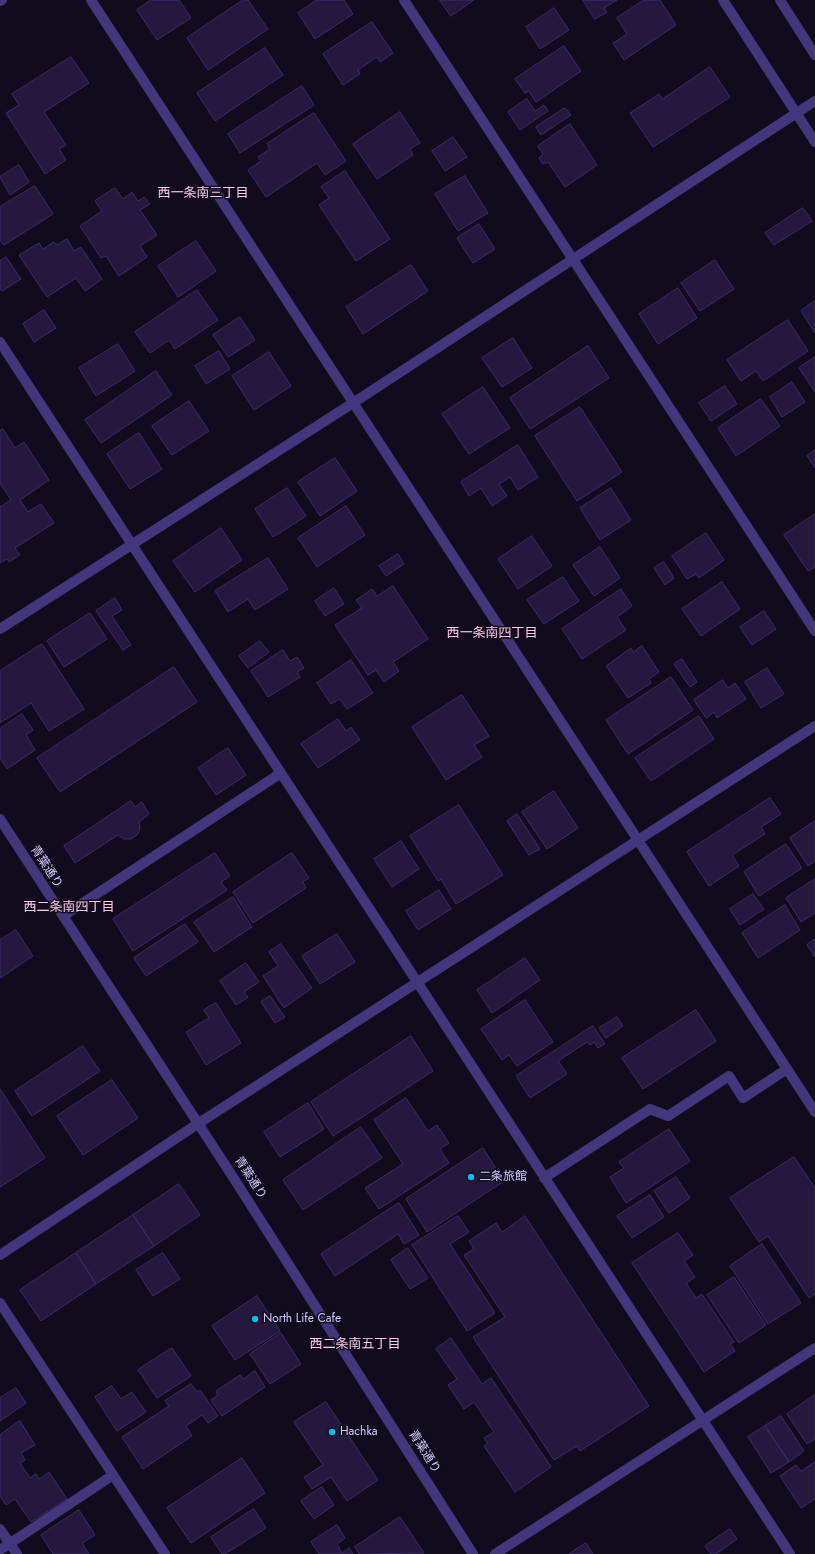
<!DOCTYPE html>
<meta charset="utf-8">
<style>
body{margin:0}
canvas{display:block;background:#110c1d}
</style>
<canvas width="815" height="1554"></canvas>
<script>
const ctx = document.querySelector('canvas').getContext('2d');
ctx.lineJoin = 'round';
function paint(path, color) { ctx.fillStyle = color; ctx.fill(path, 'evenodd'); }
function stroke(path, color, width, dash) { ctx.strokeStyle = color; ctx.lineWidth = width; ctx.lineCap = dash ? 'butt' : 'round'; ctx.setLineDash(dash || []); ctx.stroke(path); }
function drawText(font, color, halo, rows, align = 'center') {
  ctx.font = font + ' Jost,"Noto Sans JP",sans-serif'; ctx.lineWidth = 3; ctx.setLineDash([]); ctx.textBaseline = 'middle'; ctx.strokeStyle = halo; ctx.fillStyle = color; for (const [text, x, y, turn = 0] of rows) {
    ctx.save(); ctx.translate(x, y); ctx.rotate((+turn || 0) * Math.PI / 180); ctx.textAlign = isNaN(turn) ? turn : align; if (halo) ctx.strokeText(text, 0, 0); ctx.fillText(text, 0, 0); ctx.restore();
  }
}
const building = new Path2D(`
 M151 0H179L191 18 157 40 137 10Z
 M243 0H248L268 29 208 70 187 38Z
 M317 0H344L353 14 315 39 298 13Z
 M440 0H474L451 16Z
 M583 0H617L604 8 607 12 595 19Z
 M644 0H660L676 25 624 60 613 43 627 34 617 18Z
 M554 8 569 30 540 49 526 27Z
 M372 22 393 53 380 62 377 57 358 70 360 74 343 85 323 54Z
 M564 46 581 71 536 102 529 91 525 93 515 79Z
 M265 48 283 75 215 121 197 93Z
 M71 57 89 83 44 112 66 145 59 149 66 160 45 174 6 113 19 105 12 94Z
 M710 67 730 97 653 147 630 113 659 94 662 99Z
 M302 86 314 105 240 153 228 134Z
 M527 99 535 111 544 105 548 111 520 130 508 112Z
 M565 108 571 115 541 135 536 127Z
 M400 112 420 143 410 149 413 155 377 179 353 144Z
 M314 113 346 161 325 175 317 163 266 197 248 170 261 161 258 157 270 149 267 144Z
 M570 124 597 165 565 187 548 162 543 164 539 158 543 154 538 146Z
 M453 137 467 157 445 171 432 151Z
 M19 165 29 182 10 195 0 177Z
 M345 171 390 239 356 261 319 205 329 198 321 187Z
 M465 176 488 213 458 231 435 194Z
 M35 186 53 214 4 245 0 240V207Z
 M115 188 123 199 132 192 138 201 144 197 150 204 140 210 157 235 140 246 147 257 119 276 106 256 101 258 80 226 102 211 95 201Z
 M803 208 812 221 774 245 765 233Z
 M479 224 495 249 473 263 457 238Z
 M67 239 74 251 81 247 102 279 85 291 76 278 47 297 19 255 39 243 43 249 54 242 57 245Z
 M196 241 216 271 178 297 158 266Z
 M6 257 21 279 2 291 0 288V261Z
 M715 260 734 289 700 311 681 283Z
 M411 265 428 291 363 334 346 307Z
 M678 288 697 318 658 344 639 314Z
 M197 290 218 320 175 349 169 340 150 353 135 332Z
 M815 301V333L801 311Z
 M44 310 56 328 34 342 23 324Z
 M240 317 255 340 228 357 213 335Z
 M788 320 808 351 763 381 756 371 741 381 727 360Z
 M513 338 532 368 502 387 482 358Z
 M118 344 135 371 96 396 79 368Z
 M588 346 609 378 530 429 510 398Z
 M219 351 230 369 206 384 195 366Z
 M269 352 291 386 254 410 232 376Z
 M815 357V392L799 368Z
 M156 371 172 395 101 443 85 420Z
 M792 382 805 402 782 417 770 397Z
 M725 386 737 404 711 421 699 403Z
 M483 387 510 428 469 454 442 414Z
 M761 399 780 426 736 456 718 428Z
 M189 401 209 431 172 455 152 426Z
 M580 407 622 472 577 501 535 436Z
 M3 429 15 448 24 442 49 480 20 500 28 512 41 504 54 523 15 548 20 555 9 562 7 559 0 563V507L11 500 0 483V431Z
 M139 433 162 469 130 489 107 454Z
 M518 445 538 477 518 490 510 477 499 484 507 496 492 506 481 488 469 496 461 482Z
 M815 450V468L807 456Z
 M335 458 357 491 320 516 298 482Z
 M287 488 306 516 273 537 255 509Z
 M611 488 631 520 600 540 580 508Z
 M346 506 365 535 317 567 298 538Z
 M815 514V567L808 571 784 535Z
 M221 528 242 560 195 592 173 561Z
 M706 533 724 560 699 578 696 574 687 579 672 556Z
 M532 536 552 566 518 589 498 559Z
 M600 547 620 578 594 596 573 565Z
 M398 554 404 564 386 576 379 566Z
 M268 558 288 589 255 610 248 599 228 612 215 591Z
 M664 562 674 578 665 585 654 568Z
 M563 577 579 601 544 624 527 600Z
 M722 582 740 609 701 636 682 609Z
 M393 586 428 639 393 662 399 671 384 682 376 670 368 675 335 625 362 608 356 600 372 589 377 596Z
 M334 588 344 604 325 616 315 601Z
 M621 589 632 606 617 617 626 630 582 659 562 629Z
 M115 598 122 610 112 616 131 645 123 650 96 611Z
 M764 611 776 629 752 645 740 627Z
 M90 613 107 639 64 667 47 641Z
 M260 641 269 652 248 668 239 656Z
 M42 644 84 709 49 731 31 703 0 723V671Z
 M642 646 659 672 649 679 651 683 628 698 606 666 631 648 633 652Z
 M283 650 290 661 297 657 304 668 297 672 300 677 268 697 251 671Z
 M682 659 697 682 690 687 674 664Z
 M351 660 373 693 347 709 340 699 331 704 317 683Z
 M174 667 197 702 60 792 37 758Z
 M767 668 784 694 761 708 745 682Z
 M671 677 693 710 628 754 606 720Z
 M723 680 728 688 735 683 746 699 717 718 714 712 706 718 694 700Z
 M462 695 489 736 474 745 482 757 446 780 412 727Z
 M22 714 33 730 26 735 35 750 7 769 0 758V729Z
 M699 716 714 739 651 781 635 758Z
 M338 719 346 731 351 727 360 740 318 768 301 744Z
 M228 748 246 775 216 795 198 768Z
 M554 791 578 828 547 849 522 812Z
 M770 798 781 814 761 827 765 834 732 855 739 866 709 886 687 852Z
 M131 801 135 807 142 802 149 814 139 822 140 829 137 835 131 839H124L118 835 75 863 64 846Z
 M459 805 503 875 456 904 441 879 438 881 410 836Z
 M517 814 540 849 529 855 507 821Z
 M815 821V861L808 866 790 838Z
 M401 841 419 869 392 887 374 859Z
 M786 844 802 868 759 896 744 872Z
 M215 853 230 876 221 882 227 890 133 951 113 919Z
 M292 853 309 878 303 882 306 888 253 923 233 892Z
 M815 879V913L801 922 786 898Z
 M439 890 451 909 418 930 406 911Z
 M753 894 764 909 740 925 730 909Z
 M233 897 252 927 214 952 194 922Z
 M785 905 800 930 758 958 742 933Z
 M185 924 198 942 146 976 134 958Z
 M16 930 33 956 0 978V940Z
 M337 934 355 962 320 984 302 956Z
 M815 939V957L807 945Z
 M281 944 312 988 284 1008 263 976 278 966 269 952Z
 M525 958 540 980 492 1013 477 990Z
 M246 963 259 982 244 992 248 997 236 1005 220 981Z
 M270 996 285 1017 275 1023 261 1002Z
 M525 1000 553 1042 517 1066 509 1055 502 1060 481 1029Z
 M216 1003 241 1043 206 1065 186 1032 209 1018 204 1010Z
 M696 1010 716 1041 643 1089 622 1058Z
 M617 1017 623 1026 606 1038 599 1028Z
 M593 1026 605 1044 598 1048 594 1042 590 1045 587 1042 558 1061 567 1074 530 1098 516 1076Z
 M411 1036 433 1071 333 1136 311 1102Z
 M83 1046 100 1071 32 1116 15 1091Z
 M112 1080 138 1118 83 1155 57 1116Z
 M0 1089 45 1158 0 1187Z
 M406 1098 428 1131 437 1125 449 1143 440 1149 449 1163 379 1209 365 1188 403 1164 374 1120Z
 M308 1103 324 1129 280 1157 264 1132Z
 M361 1127 382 1158 303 1210 283 1180Z
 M669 1129 690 1161 626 1203 610 1177 624 1168 619 1162Z
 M483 1148 504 1181 427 1232 406 1199Z
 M794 1157 815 1188V1294L809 1298 768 1236 759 1242 730 1198Z
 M676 1177 690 1198 669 1213 654 1191Z
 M179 1184 200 1215 154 1246 133 1215Z
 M650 1195 664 1217 632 1238 617 1216Z
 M399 1203 419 1235 404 1244 398 1234 335 1276 321 1254Z
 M133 1215 154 1246 96 1284 76 1253Z
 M458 1216 469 1232 450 1244 495 1313 467 1331 412 1245Z
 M525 1216 649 1406 580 1451 577 1446 554 1460 473 1337 505 1317 464 1255 474 1249 469 1241 496 1223 502 1232Z
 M678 1233 693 1255 684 1261 695 1277 686 1283 696 1298 702 1294 734 1342 730 1344 735 1351 704 1372 632 1263Z
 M762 1244 801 1303 768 1324 730 1266Z
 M408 1248 428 1278 410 1289 391 1260Z
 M76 1253 96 1284 41 1321 20 1290Z
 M163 1253 180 1279 153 1296 136 1270Z
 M734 1277 766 1325 739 1343 707 1295Z
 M257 1296 280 1331 235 1360 212 1326Z
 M281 1333 301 1364 270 1384 250 1354Z
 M451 1338 482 1384 491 1378 551 1467 515 1492 484 1446 488 1443 484 1438 494 1432 474 1402 464 1409 448 1385 457 1379 436 1349Z
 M172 1348 191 1376 157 1398 138 1370Z
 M255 1371 265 1387 222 1416 211 1400 218 1395 216 1391 240 1375 243 1379Z
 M191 1384 197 1392 200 1390 218 1416 208 1423 202 1415 186 1426 192 1436 143 1469 122 1437 169 1406 165 1401Z
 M112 1386 121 1399 132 1392 146 1412 117 1431 95 1397Z
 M16 1388 26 1403 0 1421V1398Z
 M815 1395V1439L807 1444 787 1414Z
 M326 1402 378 1480 347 1501 331 1477 312 1489 304 1477 323 1465 294 1422Z
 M781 1416 804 1451 789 1462 765 1426Z
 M20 1421 35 1445 21 1453 25 1460 20 1463 30 1478 36 1474 39 1479 49 1472 67 1499 31 1522 15 1499 6 1505 0 1496V1435Z
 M765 1426 789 1462 771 1473 748 1437Z
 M242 1458 265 1493 191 1543 167 1508Z
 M815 1462V1499L801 1508 780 1476 796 1465 801 1471Z
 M322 1487 334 1505 314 1519 301 1501Z
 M254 1509 266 1528 225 1554H222L211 1537Z
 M79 1510 95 1535 82 1543 89 1554H53L41 1535Z
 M400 1517 424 1553 359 1554 355 1547Z
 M337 1525 345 1538 337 1544 342 1553 349 1548 353 1554H319L311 1542Z
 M730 1529 737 1539 716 1554H711L705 1546Z
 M586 1543 593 1554H569Z`);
paint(building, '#24183e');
stroke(building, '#3e2a6a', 1);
stroke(new Path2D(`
 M91 0 815 1112
 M404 0 815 631
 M723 0 815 142
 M780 0 815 55
 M0 1 2 0
 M0 342 790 1554
 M0 629 353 403 815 101
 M0 819 231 1174 473 1554
 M63 916 281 773
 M544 1178 650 1109 668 1116 729 1076 743 1098 787 1069
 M0 1255 199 1123 815 726
 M0 1303 165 1554
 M0 1529 17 1554
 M0 1550 113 1475
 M495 1554 815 1348`), '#42377c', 10);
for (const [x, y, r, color] of [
 [471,1177,4,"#03bcf0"],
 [255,1319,4,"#03bcf0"],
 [332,1432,4,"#03bcf0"]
]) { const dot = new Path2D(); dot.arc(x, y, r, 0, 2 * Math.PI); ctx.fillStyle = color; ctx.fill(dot); stroke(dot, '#110c1d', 1.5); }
drawText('12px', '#d5c9fe', '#110c1d', [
 ["青葉通り",46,867,57],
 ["青葉通り",250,1178,57],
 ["青葉通り",424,1452,58]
]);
drawText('12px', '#d5c9fe', '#110c1d', [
 ["二条旅館",479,1177],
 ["North Life Cafe",263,1319],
 ["Hachka",340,1432]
], 'left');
drawText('13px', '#fecbe5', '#110c1d', [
 ["西一条南三丁目",203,194],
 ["西一条南四丁目",492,634],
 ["西二条南四丁目",69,908],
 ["西二条南五丁目",355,1345]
]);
</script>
